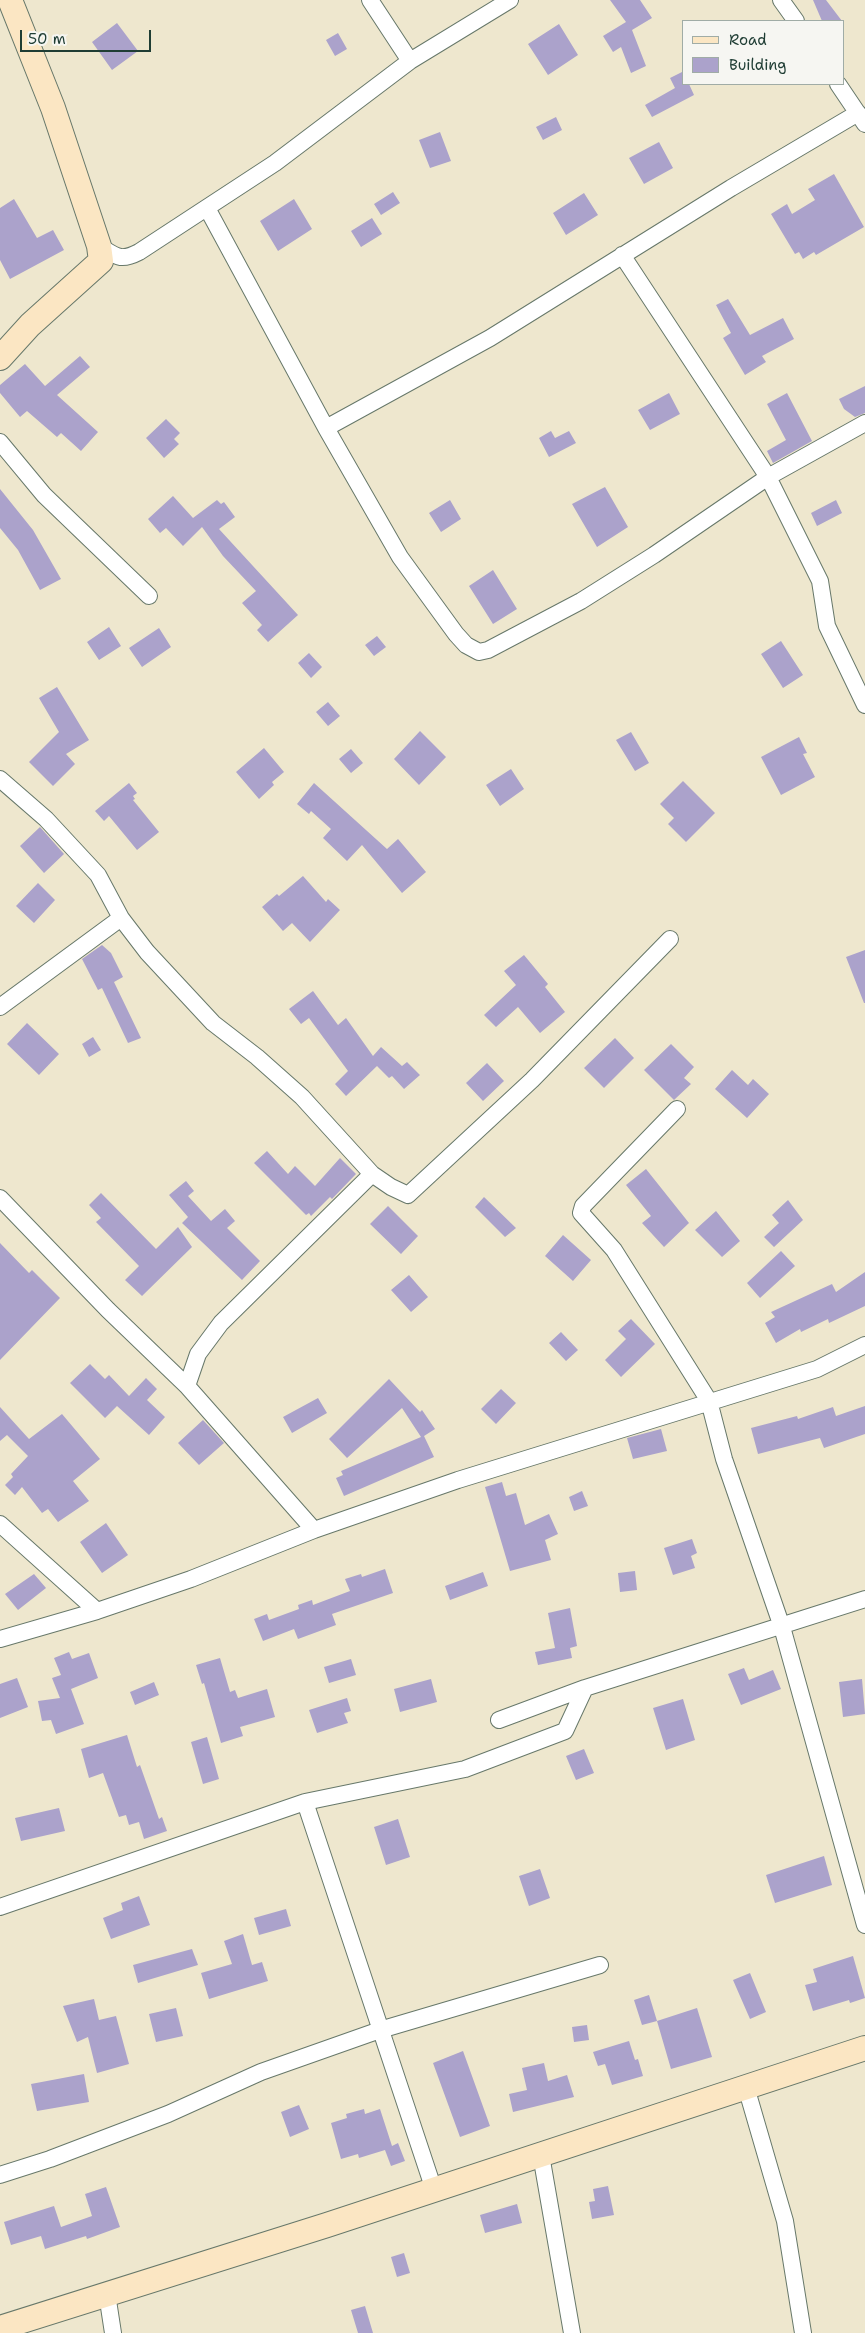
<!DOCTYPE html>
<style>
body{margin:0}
#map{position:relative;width:865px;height:2333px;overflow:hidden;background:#eee7ce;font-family:"Shantell Sans",sans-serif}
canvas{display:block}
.legend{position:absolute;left:682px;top:20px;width:162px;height:65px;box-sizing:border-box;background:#f6f6f2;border:1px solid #a0aca6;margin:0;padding:6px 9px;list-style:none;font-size:15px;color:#1f3d34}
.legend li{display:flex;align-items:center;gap:10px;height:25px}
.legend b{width:25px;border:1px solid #a0aca6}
.scale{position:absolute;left:20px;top:30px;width:131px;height:22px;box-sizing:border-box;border:2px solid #1f3d34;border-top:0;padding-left:6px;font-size:15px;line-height:18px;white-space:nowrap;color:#1f3d34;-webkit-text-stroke:4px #f6f6f2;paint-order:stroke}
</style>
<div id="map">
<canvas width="865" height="2333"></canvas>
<ul class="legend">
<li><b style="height:6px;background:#fbe6c3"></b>Road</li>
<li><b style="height:14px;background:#aba2cb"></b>Building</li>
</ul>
<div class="scale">50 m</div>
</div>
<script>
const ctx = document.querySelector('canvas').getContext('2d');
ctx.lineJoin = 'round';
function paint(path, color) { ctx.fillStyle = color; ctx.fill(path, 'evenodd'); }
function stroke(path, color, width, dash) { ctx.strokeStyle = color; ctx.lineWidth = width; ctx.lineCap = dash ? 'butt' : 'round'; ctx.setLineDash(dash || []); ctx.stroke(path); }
paint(new Path2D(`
 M610 0H640L652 18 632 30 646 66 631 73 621 47 613 52 603 36 626 22Z
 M813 0H826L842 21H822Z
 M117 23 138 51 112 70 92 42Z
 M559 24 578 55 548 75 528 44Z
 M338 33 347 49 335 56 326 40Z
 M682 72 684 84H689L694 95 652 117 645 105 675 88 670 78Z
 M556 117 562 130 543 140 536 127Z
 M440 132 451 161 430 168 419 140Z
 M659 142 673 168 644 184 629 158Z
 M834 174 864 227 816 255 814 252 803 259 799 252 795 254 771 214 787 204 792 214 815 200 808 189Z
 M393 192 400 203 381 215 374 204Z
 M584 193 598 215 566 235 553 213Z
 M14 199 37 238 53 230 64 250 10 279 0 260V208Z
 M294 199 312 229 278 251 260 221Z
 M372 218 382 234 361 247 351 231Z
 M728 299 750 335 783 318 794 339 762 356 766 362 745 375 723 338 731 333 716 305Z
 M80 356 90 367 57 395 98 432 81 451 61 433 57 437 27 411 20 417 0 393V385L25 364 45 386Z
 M865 386V413L855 417 844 409 839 399Z
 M669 393 680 414 650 430 638 410Z
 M787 393 812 441 773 463 767 451 786 440 767 404Z
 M166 419 180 433 174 439 179 444 164 458 146 438Z
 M551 431 555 438 569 431 576 443 549 457 539 438Z
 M605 487 628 527 597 547 572 504Z
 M0 489 33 530 61 579 40 590 18 550 0 528Z
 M173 496 193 518 217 500 221 504 224 502 235 517 219 529 298 615 268 642 257 630 262 625 242 603 256 591 223 556 202 527 183 546 166 528 160 533 148 519Z
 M450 500 461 519 441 532 429 513Z
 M836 500 842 513 817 526 811 513Z
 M493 570 517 609 493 624 469 586Z
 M109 627 121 646 99 660 87 642Z
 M159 628 171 647 142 667 129 648Z
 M377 636 386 647 374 656 365 645Z
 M781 641 803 675 783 688 761 654Z
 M309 653 322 667 311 678 298 663Z
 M57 687 89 740 66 754 75 764 53 786 29 762 59 732 39 698Z
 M328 702 340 716 328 726 316 712Z
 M420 731 446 757 419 785 394 759Z
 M631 732 649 763 635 771 616 740Z
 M799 737 807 753 803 754 815 777 781 795 761 757Z
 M264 748 284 772 272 782 274 785 259 799 236 772Z
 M351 749 363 763 351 773 339 759Z
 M511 769 524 789 500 806 486 785Z
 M683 781 715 813 686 842 668 824 674 818 660 804Z
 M129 783 137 793 133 796 135 799 133 800 159 832 137 850 109 816 104 821 95 811Z
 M314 783 387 849 398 839 426 872 402 893 362 845 347 861 323 838 331 829 311 811 309 814 297 804Z
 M40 827 64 854 44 873 20 846Z
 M303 876 326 902 328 899 340 910 310 942 292 923 283 931 262 907 277 894 279 896Z
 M38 883 55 900 34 923 16 906Z
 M102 945 111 953 123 977 114 982 141 1038 128 1043 102 988 98 990 82 959Z
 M865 950V1003H864L846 957Z
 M524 955 548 984 545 987 565 1012 540 1033 518 1007 496 1027 484 1015 516 985 504 971Z
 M313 991 338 1025 346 1018 373 1056 381 1047 402 1066 407 1062 420 1075 404 1089 392 1076 389 1078 377 1066 346 1096 335 1084 348 1071 309 1018 301 1024 289 1009Z
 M27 1023 59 1054 39 1075 7 1044Z
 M93 1037 101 1050 89 1057 82 1044Z
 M615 1038 634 1058 604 1088 584 1068Z
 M671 1044 694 1067 684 1078 691 1084 674 1100 644 1070Z
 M487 1063 504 1081 483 1101 466 1083Z
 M732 1070 748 1085 753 1079 769 1094 747 1118 715 1089Z
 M267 1151 288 1174 295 1166 315 1186 340 1158 356 1174 332 1199 330 1197 311 1216 309 1213 306 1215 254 1163Z
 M646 1169 689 1223 664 1247 642 1223 651 1216 626 1185Z
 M186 1181 194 1191 188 1196 211 1221 225 1209 235 1221 227 1228 260 1261 242 1280 182 1223 188 1217 169 1195Z
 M101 1193 156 1249 178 1227 192 1247 142 1296 125 1280 139 1266 96 1222 101 1218 89 1205Z
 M484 1197 516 1228 505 1237 475 1207Z
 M788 1200 803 1220 774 1247 764 1237 779 1223 772 1215Z
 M388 1206 418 1236 401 1254 370 1224Z
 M716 1211 740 1241 722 1257 695 1230Z
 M563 1235 591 1260 573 1281 545 1256Z
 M0 1243 29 1273 32 1270 60 1298 0 1360Z
 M781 1251 795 1266 760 1298 747 1283Z
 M865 1272V1306L829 1323 828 1319 801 1332 800 1329 776 1343 765 1323 775 1317 771 1312 832 1284 836 1292Z
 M409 1275 428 1297 411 1312 391 1290Z
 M631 1319 655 1344 621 1377 605 1360 626 1339 618 1331Z
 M561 1332 578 1350 566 1361 549 1343Z
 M90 1364 105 1379 109 1375 129 1396 146 1378 157 1389 147 1400 165 1417 149 1435 117 1406 105 1418 70 1383Z
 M389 1379 420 1412 422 1410 435 1429 424 1436 434 1457 344 1496 336 1478 343 1475 341 1471 421 1437 402 1408 347 1458 329 1439Z
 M501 1389 516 1403 496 1424 481 1409Z
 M318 1398 327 1413 292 1433 283 1417Z
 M865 1406V1434L824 1448 820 1438 758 1454 751 1428 797 1416 798 1419 833 1407 836 1416Z
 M0 1407 29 1439 62 1414 100 1459 73 1481 89 1501 58 1522 48 1509 42 1513 22 1487 15 1495 5 1485 13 1477 11 1474 28 1456 7 1435 0 1441Z
 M203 1420 224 1443 199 1465 178 1443Z
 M661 1429 667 1451 633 1459 627 1438Z
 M502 1482 506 1496 516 1493 525 1525 549 1514 558 1534 545 1540 551 1560 510 1571 485 1487Z
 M582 1491 588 1506 574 1511 569 1497Z
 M106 1523 128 1555 102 1573 80 1542Z
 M692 1539 697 1553 691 1556 695 1568 673 1575 664 1548Z
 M385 1569 393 1593 332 1614 336 1625 298 1639 294 1629 263 1641 254 1619 267 1614 269 1620 299 1609 298 1605 312 1600 313 1605 350 1591 345 1579 361 1574 362 1577Z
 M635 1571 637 1590 620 1592 618 1573Z
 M483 1572 488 1586 450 1600 445 1586Z
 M34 1574 46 1588 18 1610 5 1594Z
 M570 1608 577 1646 570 1648 572 1658 538 1665 535 1652 555 1648 548 1613Z
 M69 1652 72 1659 89 1653 98 1678 71 1689 84 1724 56 1734 51 1720 42 1721 38 1701 60 1698 52 1678 61 1675 54 1658Z
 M220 1658 230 1692 235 1690 238 1698 267 1689 275 1717 240 1727 243 1736 221 1743 204 1683 202 1684 196 1665Z
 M351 1659 356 1675 329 1683 324 1667Z
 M744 1668 749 1680 773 1670 781 1689 741 1705 728 1674Z
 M17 1678 28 1707 0 1718V1684Z
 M431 1679 437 1702 400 1712 394 1689Z
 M862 1679 865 1714 843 1717 839 1682Z
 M154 1682 159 1695 135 1705 130 1692Z
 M347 1698 351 1711 344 1713 348 1723 317 1733 309 1710Z
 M683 1699 695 1740 666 1750 653 1708Z
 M127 1735 137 1767 140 1765 159 1819 162 1817 167 1831 144 1839 139 1822 129 1825 126 1815 119 1817 103 1773 89 1778 81 1749Z
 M207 1737 219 1779 203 1784 191 1742Z
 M584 1749 594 1773 576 1780 566 1756Z
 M59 1808 65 1831 21 1841 15 1818Z
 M398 1819 410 1857 386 1865 374 1827Z
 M824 1856 832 1885 775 1903 766 1875Z
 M540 1869 550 1898 529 1906 519 1876Z
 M139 1896 150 1925 111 1939 103 1918 123 1910 121 1903Z
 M286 1909 291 1926 259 1935 254 1918Z
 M243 1934 252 1965 262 1962 268 1981 209 1999 201 1973 232 1964 224 1941Z
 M192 1949 198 1965 138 1983 133 1965Z
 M853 1956 865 1998 850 2003 849 2000 813 2011 805 1985 817 1982 813 1969Z
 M750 1973 766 2012 750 2019 733 1980Z
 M649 1995 657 2021 697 2008 712 2057 671 2069 657 2021 642 2025 634 2000Z
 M94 1999 99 2020 116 2016 129 2064 97 2073 88 2037 77 2042 63 2006Z
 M176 2008 183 2036 156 2042 149 2014Z
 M587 2025 589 2040 574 2042 572 2027Z
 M629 2041 635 2060 638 2059 643 2076 612 2085 605 2064 598 2066 593 2052Z
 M463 2051 490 2126 460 2137 433 2063Z
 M544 2063 548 2081 567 2075 574 2097 513 2112 509 2094 527 2090 522 2068Z
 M84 2074 89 2102 37 2111 31 2084Z
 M299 2105 309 2129 290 2137 281 2112Z
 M364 2109 365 2114 380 2109 392 2146 398 2143 405 2161 391 2166 385 2150 359 2158 358 2154 341 2159 331 2123 347 2118 346 2114Z
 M608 2186 614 2215 592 2219 589 2202 595 2201 593 2189Z
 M106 2187 120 2227 87 2239 86 2236 45 2249 41 2236 11 2245 4 2222 54 2206 61 2227 92 2216 85 2194Z
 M517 2204 522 2223 485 2233 480 2215Z
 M404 2253 410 2273 397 2277 391 2257Z
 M365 2306 373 2333H358L351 2310Z`), '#aba2cb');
const minor = new Path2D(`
 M370 0 410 61
 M781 0 796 21
 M838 84 865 124
 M207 208 326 428 400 557 456 634 466 645 479 652 488 650 581 601 654 555 768 477 865 423
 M99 246C116 256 120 262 139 252L275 163 410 61 510 0
 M622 255 768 477 820 581 827 626 865 705
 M326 428 490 338 731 188 858 113
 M0 442 44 495 149 596
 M0 779 46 819 98 875 121 918 147 952 213 1023 257 1057 302 1097 372 1174 391 1187 408 1195 532 1080 670 939
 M0 1007 121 918
 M677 1109 583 1206 581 1213 614 1250 709 1401 724 1459 782 1627 865 1925
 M0 1198 108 1310 187 1386 314 1530
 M187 1386 198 1354 221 1323 372 1174
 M0 1524 97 1611
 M0 1639 97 1611 191 1579 314 1530 458 1480 817 1369 865 1345
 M499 1720 585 1688
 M305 1802 434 2190
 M0 1907 305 1802 465 1769 565 1731 585 1688 865 1599
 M746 2087 785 2221 803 2333
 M541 2155 572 2333
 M0 2175 50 2159 168 2114 261 2072 380 2030 600 1965
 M107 2294 113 2333`);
const secondary = new Path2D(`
 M0 358 30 325 101 261 99 246 53 108 10 0
 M0 2328 327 2225 865 2048`);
stroke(minor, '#67786a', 18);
stroke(secondary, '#67786a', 26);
stroke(minor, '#fff', 16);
stroke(secondary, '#fbe6c3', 24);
</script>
